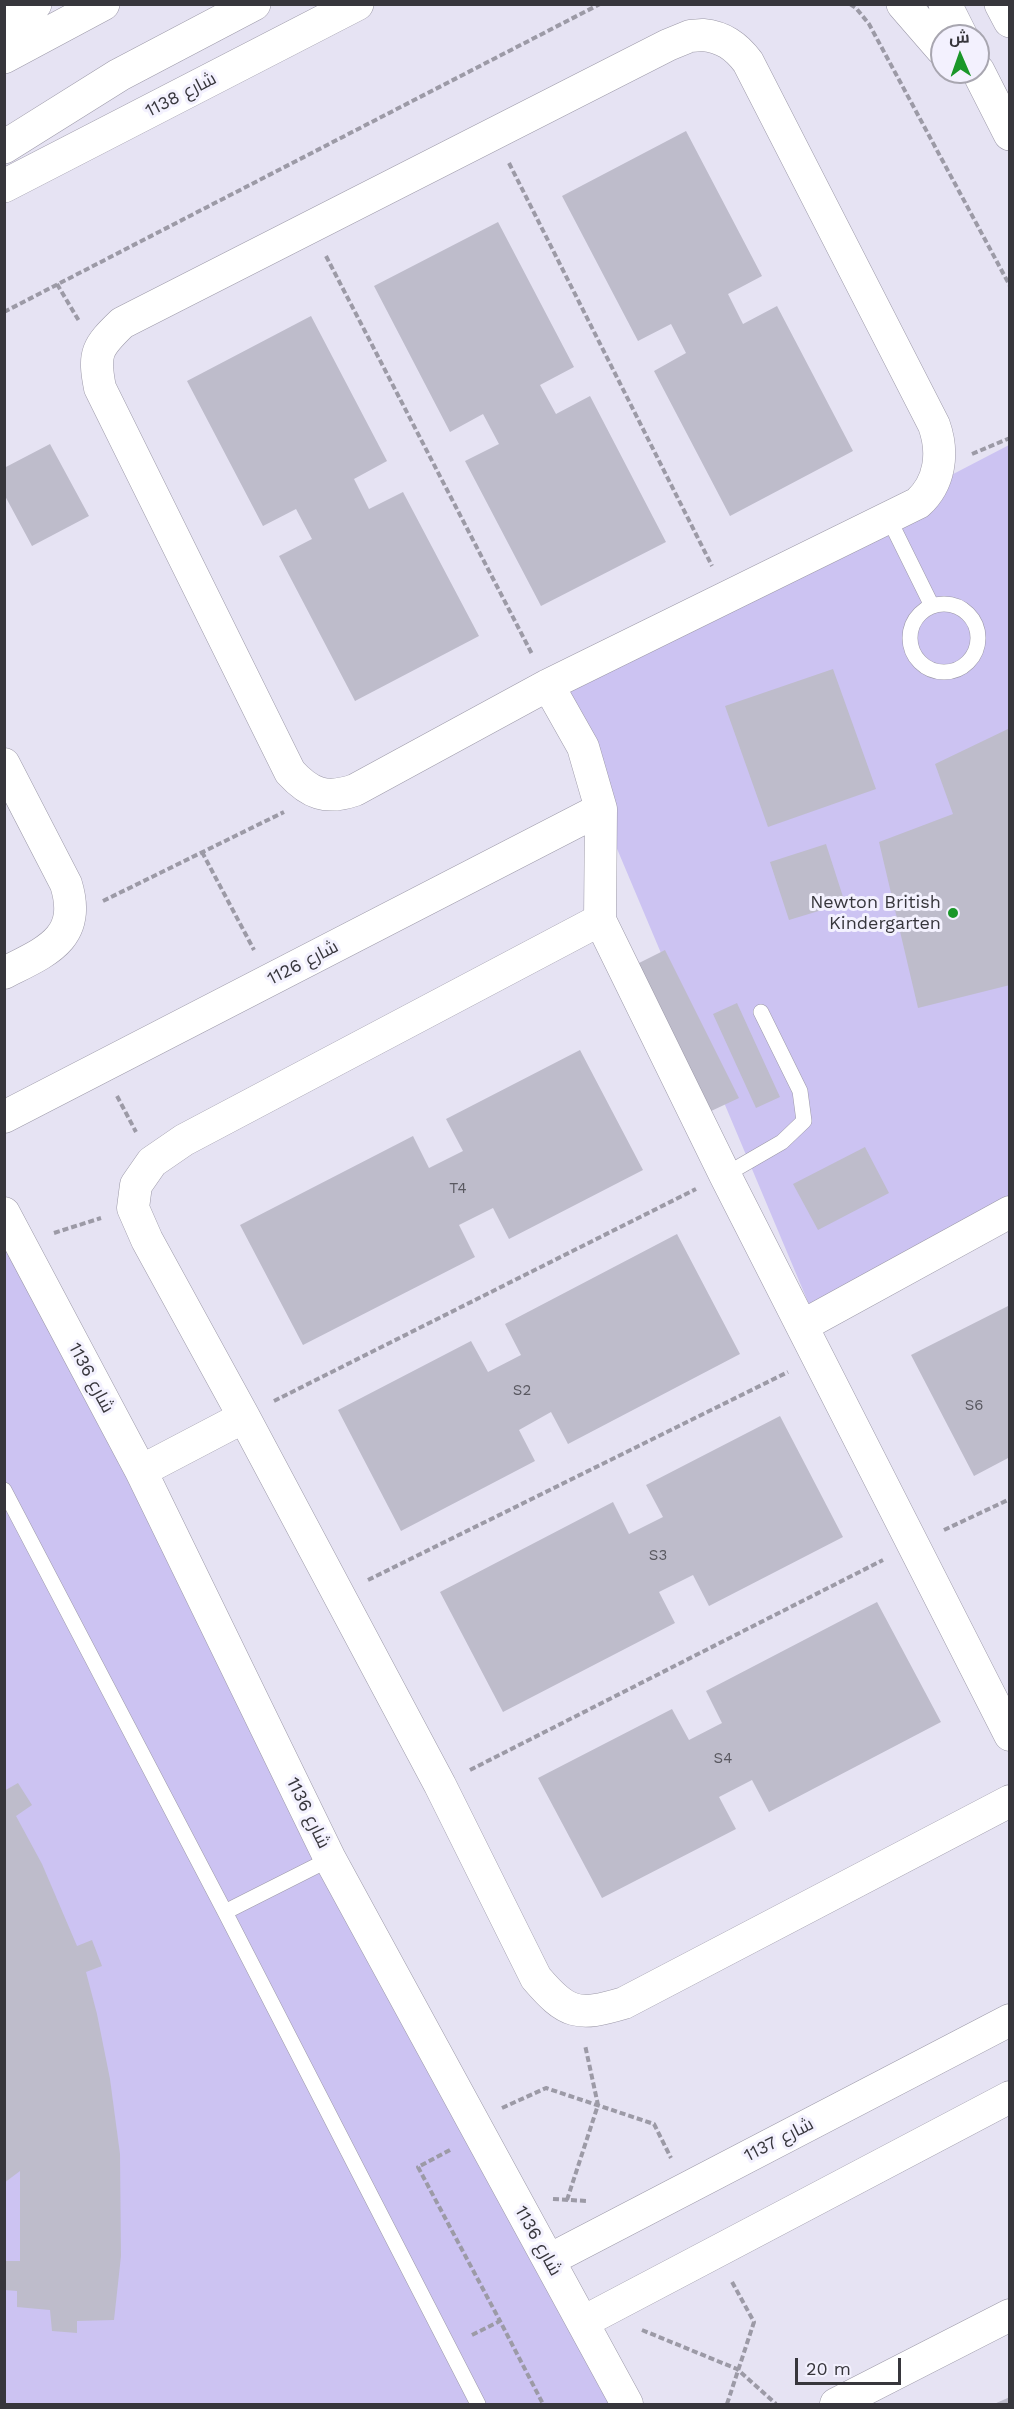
<!DOCTYPE html>
<meta charset="utf-8">
<style>
body{margin:0}
#map{position:relative;width:1014px;height:2409px;overflow:hidden;background:#e6e3f3;font-family:"Work Sans",Cairo,sans-serif}
canvas{display:block}
.frame{position:absolute;inset:0;border:6px solid #37363c;pointer-events:none}
.north{position:absolute;left:930px;top:24px;width:60px;height:60px;box-sizing:border-box;background:#f3f1fe;border:2px solid #a8a6b0;border-radius:50%;rotate:358deg;font-size:16px;font-weight:700;line-height:24px;text-align:center;color:#37363c}
.north::after{content:'';display:block;margin:auto;width:21px;height:27px;background:#1a9729;clip-path:polygon(50% 0,100% 100%,50% 72%,0 100%)}
.scale{position:absolute;left:795px;top:2358px;width:106px;height:27px;box-sizing:border-box;border:3px solid #37363c;border-top:0;padding-left:8px;font-size:18px;line-height:21px;white-space:nowrap;color:#37363c;-webkit-text-stroke:4px #f3f1fe;paint-order:stroke}
</style>
<div id="map">
<canvas width="1014" height="2409"></canvas>
<div class="frame"></div>
<div class="north">ش</div>
<div class="scale">20 m</div>
</div>
<script>
const ctx = document.querySelector('canvas').getContext('2d');
ctx.lineJoin = 'round';
function paint(path, color) { ctx.fillStyle = color; ctx.fill(path, 'evenodd'); }
function stroke(path, color, width, dash) { ctx.strokeStyle = color; ctx.lineWidth = width; ctx.lineCap = dash ? 'butt' : 'round'; ctx.setLineDash(dash || []); ctx.stroke(path); }
function drawText(font, color, halo, rows, align = 'center') {
  ctx.font = font + ' "Work Sans",Cairo,sans-serif'; ctx.lineWidth = 6; ctx.setLineDash([]); ctx.textBaseline = 'middle'; ctx.strokeStyle = halo; ctx.fillStyle = color; for (const [text, x, y, turn = 0] of rows) {
    ctx.save(); ctx.translate(x, y); ctx.rotate((+turn || 0) * Math.PI / 180); ctx.textAlign = isNaN(turn) ? turn : align; if (halo) ctx.strokeText(text, 0, 0); ctx.fillText(text, 0, 0); ctx.restore();
  }
}
paint(new Path2D(`
 M1009 445V1211L811 1309 548 685Z
 M5 1209 631 2404H5Z`), '#ccc3f2');
paint(new Path2D(`
 M686 131 762 276 728 294 743 324 777 306 853 451 730 516 654 371 686 353 671 324 638 341 562 196Z
 M498 222 574 367 540 385 556 414 590 396 666 542 541 606 465 461 499 444 483 414 450 432 374 286Z
 M311 316 387 461 354 479 369 509 403 492 479 636 355 701 279 556 312 539 296 509 263 526 187 381Z
 M50 444 89 516 32 546 4 494V468Z
 M833 669 876 789 768 827 725 706Z
 M1010 728V985L918 1008 879 842 953 814 935 764Z
 M826 844 845 903 789 920 770 862Z
 M665 950 739 1098 709 1112 635 965Z
 M737 1003 780 1097 756 1108 713 1014Z
 M580 1050 643 1170 509 1239 493 1208 459 1225 475 1257 303 1345 240 1225 413 1136 429 1168 463 1151 446 1119Z
 M865 1147 889 1193 818 1230 793 1184Z
 M677 1234 740 1354 568 1444 551 1412 519 1430 535 1461 401 1531 338 1410 471 1341 488 1372 521 1355 505 1324Z
 M1010 1305V1457L974 1476 911 1355Z
 M780 1416 843 1537 709 1606 693 1575 659 1592 675 1623 503 1712 440 1592 613 1502 629 1534 663 1517 646 1485Z
 M877 1602 941 1722 769 1812 752 1780 719 1797 736 1829 602 1898 538 1778 672 1709 689 1740 722 1723 706 1691Z
 M18 1783 32 1805 16 1816 42 1864 77 1946 92 1940 102 1966 86 1972 97 2014 110 2079 120 2154 121 2256 114 2320 77 2321V2333L52 2331 50 2310 17 2307V2291L4 2290V2261H20V2171L4 2183V1791Z
 M1010 2397V2404H994Z`), '#bebccb');
const lane = new Path2D(`
 M888 517 932 606
 M910 638a34 34 0 1 1 68 0a34 34 0 1 1-68 0Z
 M725 1175 782 1142 804 1121 800 1091 761 1012
 M4 1490 225 1912 478 2404
 M225 1912 330 1859`);
const street = new Path2D(`
 M703 35C723 37 736 46 748 62L934 425C944 453 940 483 918 503L548 685 355 790C326 800 310 794 290 772L100 388C93 353 97 347 122 323L668 45 690 36Z
 M548 685 583 747 601 809 600 920 725 1175 1010 1735
 M4 764 66 884C83 939 45 952 4 973
 M600 920 184 1140 152 1162 136 1185 133 1208 147 1240 244 1417 440 1785 536 1978C567 2014 577 2017 624 2003L1010 1801
 M4 1117 601 809
 M4 1213 141 1471 330 1859 627 2404
 M802 1326 1010 1212
 M141 1471 244 1417
 M549 2260 1010 2020
 M583 2322 1010 2097
 M836 2404 1010 2315`);
const secondary = new Path2D(`
 M903 4 942 49
 M945 4 961 36
 M1001 4 1010 21
 M4 22 35 4
 M4 57 103 4
 M978 71 1010 134
 M4 147 119 75 254 4
 M4 186 357 4`);
stroke(lane, '#9c99a8', 16);
stroke(street, '#9c99a8', 33);
stroke(secondary, '#9c99a8', 34);
stroke(new Path2D(`
 M850 4 856 8 869 24 1010 286
 M509 163 712 566
 M326 256 532 654
 M57 284 79 321
 M4 312 600 4
 M972 454 1010 438
 M202 852 254 950
 M103 901 284 812
 M117 1096 136 1132
 M54 1233 101 1218
 M274 1401 696 1189
 M944 1530 1010 1499
 M368 1580 788 1372
 M470 1770 883 1560
 M502 2108 546 2088 654 2124 671 2158
 M450 2150 418 2167 500 2321
 M553 2199 587 2201
 M567 2200 598 2105 585 2045
 M642 2330 737 2369 776 2404
 M472 2335 500 2321 543 2404
 M727 2404 754 2322 731 2280`), '#9c9aa6', 4, [6, 3]);
stroke(lane, '#fff', 15);
stroke(street, '#fff', 32);
stroke(secondary, '#fff', 33);
for (const [x, y, r, color] of [
 [953,913,6,"#1a9729"]
]) { const dot = new Path2D(); dot.arc(x, y, r, 0, 2 * Math.PI); ctx.fillStyle = color; ctx.fill(dot); stroke(dot, '#f3f1fe', 2); }
drawText('15px', '#595860', null, [
 ["T4",458,1189],
 ["S2",522,1391],
 ["S6",974,1406],
 ["S3",658,1556],
 ["S4",723,1759]
]);
drawText('18px', '#37363c', '#f3f1fe', [
 ["شارع 1138",181,95,-27],
 ["شارع 1126",303,963,-27],
 ["شارع 1136",91,1378,62],
 ["شارع 1136",308,1813,64],
 ["شارع 1137",779,2140,-27],
 ["شارع 1136",538,2241,61]
]);
drawText('18px', '#37363c', '#f3f1fe', [
 ["Newton British",941,903],
 ["Kindergarten",941,924]
], 'right');
</script>
